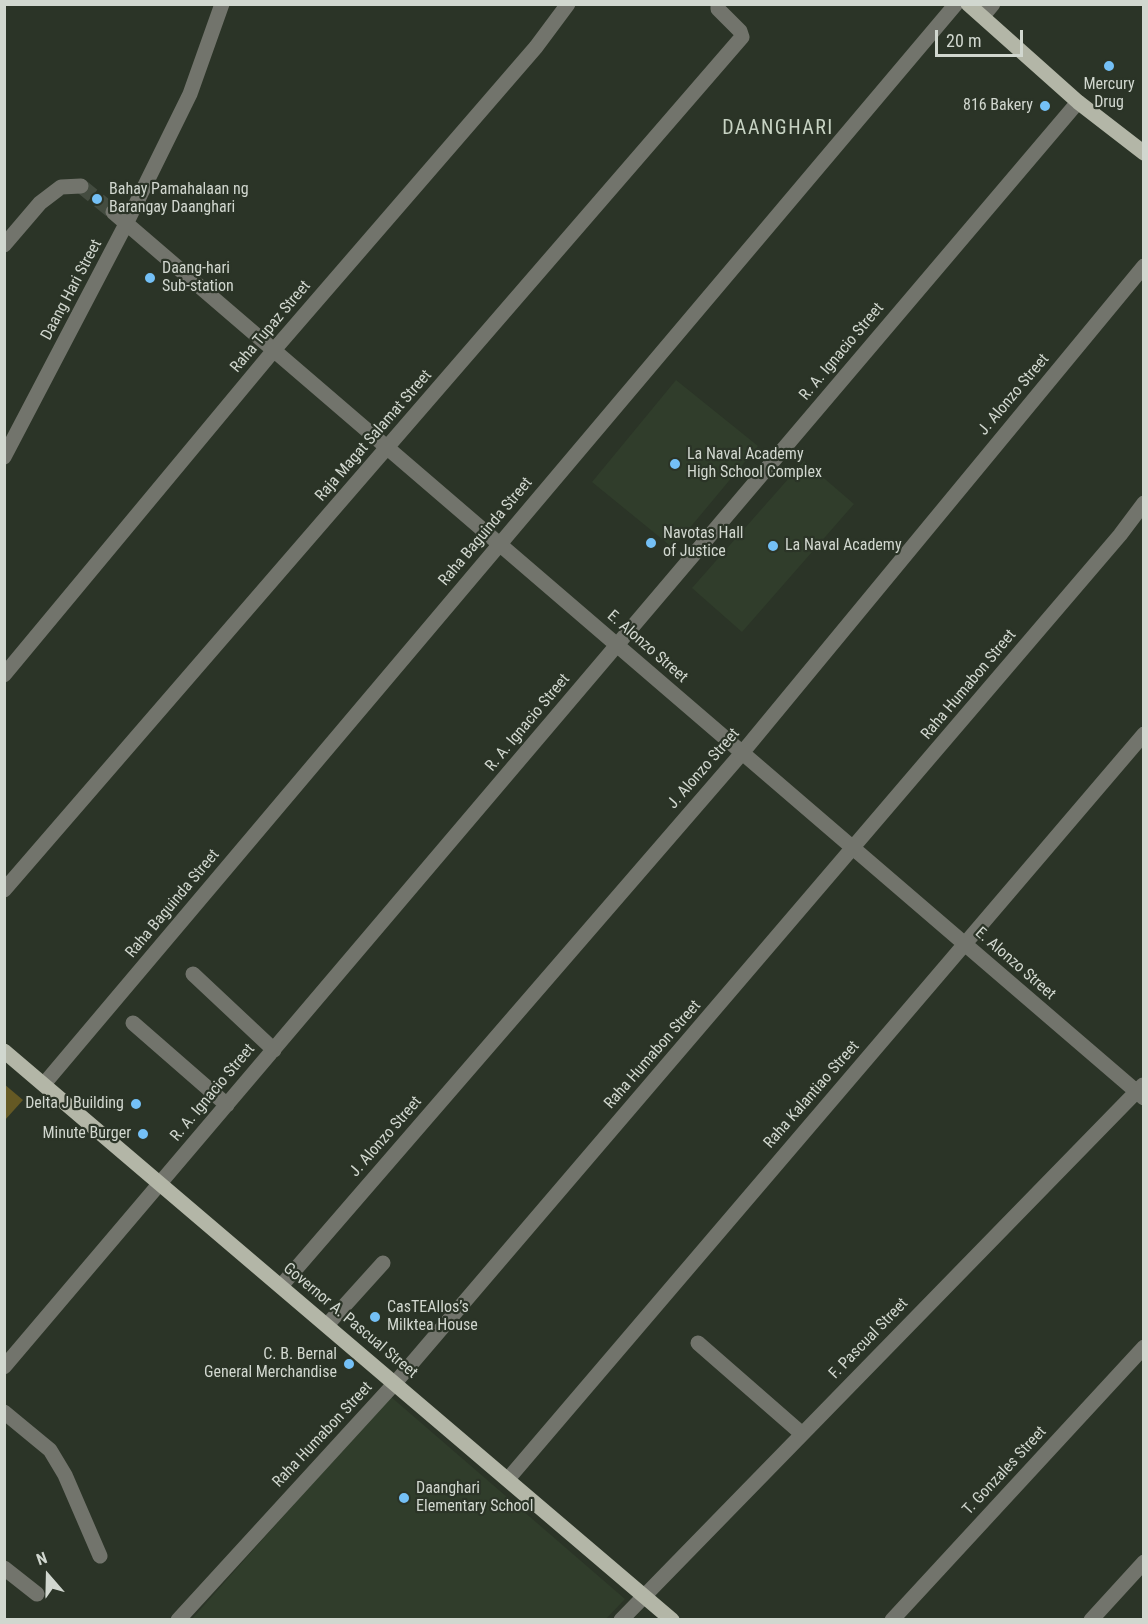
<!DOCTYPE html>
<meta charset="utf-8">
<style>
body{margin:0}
#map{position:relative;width:1148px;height:1624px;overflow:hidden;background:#2b3427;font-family:"Roboto Condensed",sans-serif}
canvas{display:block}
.frame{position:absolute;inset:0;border:6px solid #d1d7cf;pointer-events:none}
.north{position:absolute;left:18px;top:1546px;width:60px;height:60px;-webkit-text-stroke:4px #2b3427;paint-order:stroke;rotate:340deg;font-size:16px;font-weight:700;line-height:24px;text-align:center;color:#d1d7cf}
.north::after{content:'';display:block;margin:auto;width:21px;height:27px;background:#d1d7cf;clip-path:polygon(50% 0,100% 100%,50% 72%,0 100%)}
.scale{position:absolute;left:935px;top:30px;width:88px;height:27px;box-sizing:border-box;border:3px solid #d1d7cf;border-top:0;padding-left:8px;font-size:18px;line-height:21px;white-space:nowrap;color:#d1d7cf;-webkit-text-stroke:4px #2b3427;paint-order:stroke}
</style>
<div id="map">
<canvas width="1148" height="1624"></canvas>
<div class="frame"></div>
<div class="north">N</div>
<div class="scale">20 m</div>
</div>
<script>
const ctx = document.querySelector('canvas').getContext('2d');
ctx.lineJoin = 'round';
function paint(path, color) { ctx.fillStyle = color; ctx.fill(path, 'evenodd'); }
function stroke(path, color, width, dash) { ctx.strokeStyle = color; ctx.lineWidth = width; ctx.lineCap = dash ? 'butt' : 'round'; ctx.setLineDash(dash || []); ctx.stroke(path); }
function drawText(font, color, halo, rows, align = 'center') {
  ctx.font = font + ' "Roboto Condensed",sans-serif'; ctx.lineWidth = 4.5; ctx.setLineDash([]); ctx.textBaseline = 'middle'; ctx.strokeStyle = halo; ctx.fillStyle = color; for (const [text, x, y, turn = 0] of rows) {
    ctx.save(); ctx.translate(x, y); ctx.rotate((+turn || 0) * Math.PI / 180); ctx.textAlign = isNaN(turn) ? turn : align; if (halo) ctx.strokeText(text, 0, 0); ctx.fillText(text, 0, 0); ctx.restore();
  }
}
paint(new Path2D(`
 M676 380 758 446 673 548 592 482Z
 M804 461 854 504 742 632 692 588Z
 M390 1396 625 1599 605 1620H191Z`), '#303d2b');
paint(new Path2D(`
 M4 1084 23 1100 5 1120H4Z`), '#655924');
stroke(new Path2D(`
 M81 186 113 212`), '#444c40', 15, [15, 8]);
stroke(new Path2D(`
 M983 16 993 4
 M113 212 1144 1098
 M4 245 40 203 61 187 81 186
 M4 457 126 224 190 94 222 4
 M4 675 274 350 536 47 568 4
 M4 890 742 37 740 31 718 9V4
 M193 974 274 1050
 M133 1023 227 1105
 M44 1084 956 4
 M281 1286 742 753 1144 266
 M327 1325 383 1263
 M698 1343 801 1433
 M4 1367 1078 102
 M4 1412 50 1450 65 1475 100 1556
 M508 1479 1144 734
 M4 1568 37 1594
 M178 1620 395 1383 1120 535 1144 503
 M621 1620 1143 1085
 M892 1620 1144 1347
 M1091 1620 1144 1562`), '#72746c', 15);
stroke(new Path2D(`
 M968 4 1078 102 1144 153
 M4 1051 672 1620`), '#b3b6a7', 15);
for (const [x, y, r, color] of [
 [1109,66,6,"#74c0f6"],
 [1045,106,6,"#74c0f6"],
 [97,199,6,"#74c0f6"],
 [150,278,6,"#74c0f6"],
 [675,464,6,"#74c0f6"],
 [651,543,6,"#74c0f6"],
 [773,546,6,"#74c0f6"],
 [136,1104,6,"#74c0f6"],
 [143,1134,6,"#74c0f6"],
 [375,1317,6,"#74c0f6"],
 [349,1364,6,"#74c0f6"],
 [404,1498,6,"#74c0f6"]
]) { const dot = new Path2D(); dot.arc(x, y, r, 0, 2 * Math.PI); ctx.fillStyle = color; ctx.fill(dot); stroke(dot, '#2b3427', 2); }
drawText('16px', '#d1d7cf', '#2b3427', [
 ["Mercury",1109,85,"center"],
 ["Drug",1109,103,"center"],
 ["816 Bakery",1033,106,"right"],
 ["Bahay Pamahalaan ng",109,190],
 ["Barangay Daanghari",109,208],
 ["Daang-hari",162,269],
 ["Sub-station",162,287],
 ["La Naval Academy",687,455],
 ["High School Complex",687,473],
 ["Navotas Hall",663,534],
 ["of Justice",663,552],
 ["La Naval Academy",785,546],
 ["Delta J Building",124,1104,"right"],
 ["Minute Burger",131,1134,"right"],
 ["CasTEAllos’s",387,1308],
 ["Milktea House",387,1326],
 ["C. B. Bernal",337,1355,"right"],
 ["General Merchandise",337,1373,"right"],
 ["Daanghari",416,1489],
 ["Elementary School",416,1507]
], 'left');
drawText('16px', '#d1d7cf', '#2b3427', [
 ["Daang Hari Street",72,290,-62],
 ["Raha Tupaz Street",271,327,-50],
 ["R. A. Ignacio Street",842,352,-50],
 ["J. Alonzo Street",1014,395,-50],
 ["Raja Magat Salamat Street",374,436,-49],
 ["Raha Baguinda Street",486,532,-50],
 ["E. Alonzo Street",647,647,41],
 ["Raha Humabon Street",969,685,-50],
 ["R. A. Ignacio Street",528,723,-50],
 ["J. Alonzo Street",704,769,-49],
 ["Raha Baguinda Street",173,904,-50],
 ["E. Alonzo Street",1015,964,41],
 ["Raha Humabon Street",653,1055,-49],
 ["R. A. Ignacio Street",213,1093,-50],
 ["Raha Kalantiao Street",812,1095,-49],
 ["J. Alonzo Street",386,1137,-49],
 ["Governor A. Pascual Street",350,1321,40],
 ["F. Pascual Street",869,1339,-46],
 ["Raha Humabon Street",323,1435,-47],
 ["T. Gonzales Street",1005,1471,-47]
]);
ctx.letterSpacing = '1.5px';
drawText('20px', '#c7d3c3', '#2b3427', [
 ["DAANGHARI",778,129]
]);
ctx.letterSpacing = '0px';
</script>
